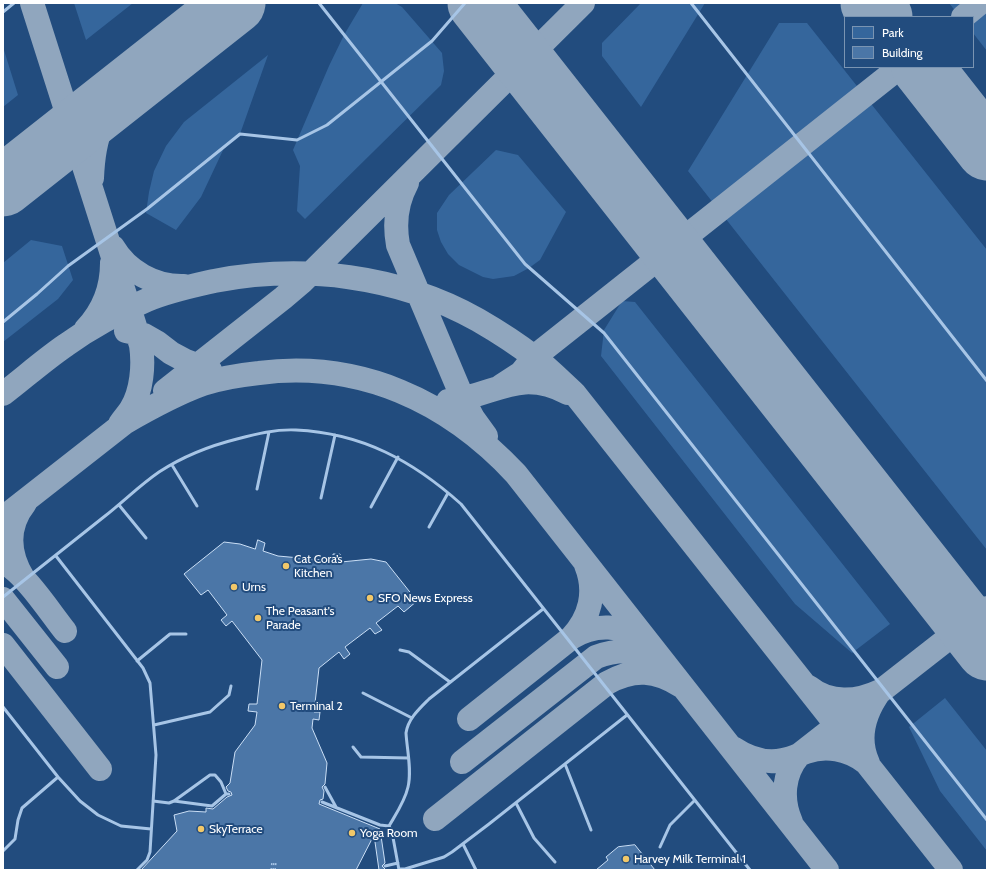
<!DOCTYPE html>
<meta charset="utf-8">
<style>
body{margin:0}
#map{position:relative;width:990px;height:873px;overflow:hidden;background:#224c7e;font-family:Cabin,sans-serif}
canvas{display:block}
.frame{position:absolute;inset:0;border:4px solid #fff;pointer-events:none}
.legend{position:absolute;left:844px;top:16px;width:130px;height:52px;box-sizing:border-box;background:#224c7e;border:1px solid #7a94b2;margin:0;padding:5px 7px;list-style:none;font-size:12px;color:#fff}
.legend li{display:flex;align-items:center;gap:8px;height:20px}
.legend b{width:20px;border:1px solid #7a94b2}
</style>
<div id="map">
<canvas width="990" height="873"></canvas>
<div class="frame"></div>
<ul class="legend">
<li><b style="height:11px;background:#35669c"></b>Park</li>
<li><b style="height:11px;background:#4b76a7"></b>Building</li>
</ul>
</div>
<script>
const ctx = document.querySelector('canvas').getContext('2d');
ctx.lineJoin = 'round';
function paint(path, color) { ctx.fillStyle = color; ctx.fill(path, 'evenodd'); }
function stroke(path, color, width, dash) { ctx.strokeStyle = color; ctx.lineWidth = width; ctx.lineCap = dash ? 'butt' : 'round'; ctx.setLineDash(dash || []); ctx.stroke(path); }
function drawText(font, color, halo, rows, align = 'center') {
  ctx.font = font + ' Cabin,sans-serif'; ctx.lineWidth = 4; ctx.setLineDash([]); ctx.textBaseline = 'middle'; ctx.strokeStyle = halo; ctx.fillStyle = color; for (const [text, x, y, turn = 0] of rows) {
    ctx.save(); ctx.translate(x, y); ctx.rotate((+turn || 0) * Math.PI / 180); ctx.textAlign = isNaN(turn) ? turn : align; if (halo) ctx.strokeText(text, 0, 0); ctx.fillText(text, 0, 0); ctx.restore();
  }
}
paint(new Path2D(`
 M74 3H133L86 40Z
 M363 3H395L402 7 442 53 444 71 441 85 305 219 297 211 300 166 293 150 329 66 344 35Z
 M641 3H705L641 107 602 56V43Z
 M949 3H987V51L973 33V17H960Z
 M779 23H807L987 250V550L688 171Z
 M3 47 18 95 3 107Z
 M268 55 240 134 225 146 201 197 176 230 146 213 149 192 154 171 166 146 184 122Z
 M496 150 518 155 566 212 540 260 529 268 514 276 493 279 483 277 459 265 448 254 441 242 437 230V213L449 195Z
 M31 240 62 246 73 280 58 299 3 342V263Z
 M622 301 635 302 890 624 852 653 795 604 601 356 604 330Z
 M945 698 987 751V851L940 791 909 727Z`), '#35669c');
stroke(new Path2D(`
 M32 3 141 345C144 365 142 391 131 409 128 414 123 419 120 424
 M963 17 980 3
 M92 178C94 130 103 118 134 83
 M407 183C396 203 394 223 398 245L463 399 473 418 486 436
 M113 247C127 271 155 287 184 286
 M86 329C104 310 112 289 112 263
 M126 331 144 335 158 343 171 353 186 361 210 370
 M501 386 521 373 534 357 900 67
 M165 391 283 298 303 281 583 3
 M3 394C24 378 44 360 66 345 91 327 119 312 147 300 168 291 192 286 214 281 303 264 398 275 478 320 497 331 516 343 534 357 548 368 561 381 574 393L951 870
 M448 401C495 396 518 367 568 393
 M124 423C150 408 175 394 203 384 221 378 240 375 259 373 360 360 448 401 516 474L827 870
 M3 518 137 413
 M3 562C25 573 49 611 65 631
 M23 578C8 553 6 527 25 503
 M3 599 57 667
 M571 638C590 618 597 592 586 565
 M3 645 100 769
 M809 687C830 704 857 702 880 691 865 712 856 737 868 763
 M469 719 571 638C594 623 623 624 645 641
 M733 748C748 758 765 764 783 760 791 759 798 755 806 752 826 745 848 749 865 762
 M462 762 596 657C619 648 643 649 664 664
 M435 819 607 683C634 668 656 670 681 686
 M791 822C781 799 783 774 799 755L987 608`), '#90a6be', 24);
stroke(new Path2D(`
 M478 3 987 650
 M871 3 882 17
 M922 67 987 150
 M3 186 235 3`), '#90a6be', 61);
const building = new Path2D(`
 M258 540 265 543 263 551 278 556 333 561V554H340L341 562 371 559 386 562 417 601 404 612 398 606 376 623 382 630 375 634 370 628 345 647 350 654 344 659 339 652 319 668 314 712H320L319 720 313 719 312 728 327 763 325 784 322 787 324 791 323 799 320 800 319 804 380 829 385 863 382 866 386 870H379L374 835 356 870H141L177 831 174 815 189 811 206 812V808L213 809 227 797 232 795 231 792 228 791 226 787 230 783 235 752 255 725 257 712 248 711 249 704H257L262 660 232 621 226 626 221 620 227 615 208 590 201 595 184 574 224 542 240 544 255 549Z
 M635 845 655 870H596L608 860 606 857 618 847Z`);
paint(building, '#4b76a7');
stroke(building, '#cadef5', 1);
stroke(new Path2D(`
 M271 870 272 862
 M273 870 274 862
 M275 870 276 862`), '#a7c5e6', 1.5, [2, 3]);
stroke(new Path2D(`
 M319 3 525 264 604 333 987 820
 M691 3 987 381
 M3 12 14 3
 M3 322 37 294 68 266 147 209 240 134 297 140 327 125 432 41 465 3
 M172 465 197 506
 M257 489 269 432
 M321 498 335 435
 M119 505 146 538
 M371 507 398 457
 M429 527 448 493
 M56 556 143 668 150 683 156 755 150 852 147 860 137 870
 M3 597C37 570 71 543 105 516 123 502 140 485 159 472 182 457 209 446 237 439 256 434 276 429 296 430 362 433 413 461 461 504L750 870
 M400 650 409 652 450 682
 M137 661 170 634H186
 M363 693 412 718
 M3 707 58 777 80 801 98 815 121 826 151 829
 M154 725 210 712 229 695 231 686
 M353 747 361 757 408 758
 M565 764 591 830
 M325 787 336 807
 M153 801 169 803 174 801 210 775H215L221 782 226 794H229
 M174 801 212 806 226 794
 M322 802 380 825 389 826
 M516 803 534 838 555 862
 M389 826C396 814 405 801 408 787 412 770 407 750 406 733 408 719 419 709 429 699L543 609
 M389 826 392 832 399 870
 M463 844 476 870
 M660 847 670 825 695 800
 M3 851 15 839 18 820 22 808 58 777
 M385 866 398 863
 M399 869H405L444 857 452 852 489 824 627 715`), '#a7c5e6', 3);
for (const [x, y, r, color] of [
 [286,566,4,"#f2c869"],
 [234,587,4,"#f2c869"],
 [370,598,4,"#f2c869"],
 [258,618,4,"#f2c869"],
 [282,706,4,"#f2c869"],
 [201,829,4,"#f2c869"],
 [352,833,4,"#f2c869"],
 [626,859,4,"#f2c869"]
]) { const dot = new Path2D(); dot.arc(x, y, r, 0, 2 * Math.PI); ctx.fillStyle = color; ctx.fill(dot); stroke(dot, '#224c7e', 1.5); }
drawText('12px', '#fff', '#224c7e', [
 ["Cat Cora’s",294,559],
 ["Kitchen",294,573],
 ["Urns",242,587],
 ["SFO News Express",378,598],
 ["The Peasant's",266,611],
 ["Parade",266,625],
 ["Terminal 2",290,706],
 ["SkyTerrace",209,829],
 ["Yoga Room",360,833],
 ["Harvey Milk Terminal 1",634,859]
], 'left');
</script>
